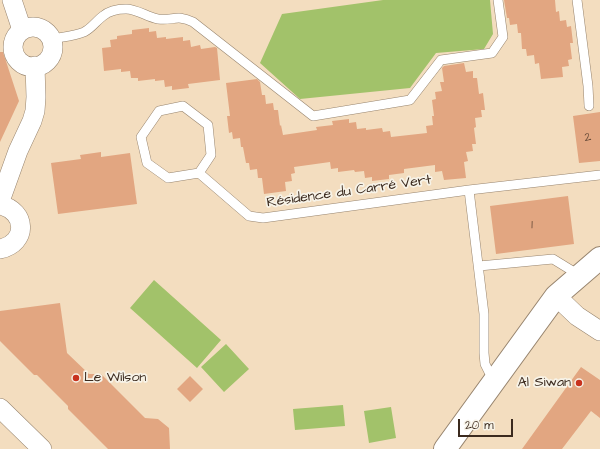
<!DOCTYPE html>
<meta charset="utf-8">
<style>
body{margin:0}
#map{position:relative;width:600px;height:449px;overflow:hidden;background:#f3ddbf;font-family:"Architects Daughter",sans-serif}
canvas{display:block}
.scale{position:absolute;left:458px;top:419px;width:55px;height:18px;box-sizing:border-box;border:2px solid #3b2a1e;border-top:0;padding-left:5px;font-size:12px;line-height:14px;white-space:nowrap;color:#3b2a1e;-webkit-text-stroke:3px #f7f3e8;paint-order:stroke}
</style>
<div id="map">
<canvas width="600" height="449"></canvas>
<div class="scale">20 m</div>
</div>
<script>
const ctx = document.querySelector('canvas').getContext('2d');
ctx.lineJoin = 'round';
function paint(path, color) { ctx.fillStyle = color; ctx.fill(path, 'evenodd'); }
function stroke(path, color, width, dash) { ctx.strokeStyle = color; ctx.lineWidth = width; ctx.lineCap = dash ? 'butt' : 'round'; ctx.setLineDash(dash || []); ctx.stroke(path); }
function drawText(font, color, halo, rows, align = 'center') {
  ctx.font = font + ' "Architects Daughter",sans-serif'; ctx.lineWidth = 3.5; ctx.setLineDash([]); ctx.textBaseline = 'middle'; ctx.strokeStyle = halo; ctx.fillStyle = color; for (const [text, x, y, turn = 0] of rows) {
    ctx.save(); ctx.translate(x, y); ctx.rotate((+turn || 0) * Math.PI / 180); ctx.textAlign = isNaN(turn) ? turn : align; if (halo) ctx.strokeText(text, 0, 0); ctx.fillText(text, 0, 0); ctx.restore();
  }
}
paint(new Path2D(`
 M383 0H490L493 34 484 49 436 53 410 88 300 99 260 63 282 14Z
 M154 280 221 340 197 368 130 308Z
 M226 344 249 369 224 392 201 367Z
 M343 405 345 426 295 430 293 409Z
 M391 407 396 438 369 443 364 411Z`), '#a2c26a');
paint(new Path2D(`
 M504 0H555L556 12 559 11 560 21 566 20 567 27 571 26 573 43H570L572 59 568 60 569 66 562 67 563 77 541 79 539 63 535 64 534 55 527 56 526 49H522L521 33H518L517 24 510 25 509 18H507Z
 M149 28V32L156 31 157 38 166 37V39L183 37V41L190 40 191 47 200 45 201 49 215 47 217 48 220 80 188 84 189 88 172 90V86L165 87 164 80 155 81V79L138 81V78H131L130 71 121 72V69L104 71 102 48 111 47 110 40 117 39V36L132 34V30Z
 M0 52H3L19 101 0 142Z
 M464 63 466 72 473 71V78H477L479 94 483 93 485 110H481L482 117 475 118 476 127 474 128 476 144H472L473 151 466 152 468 161 464 162 466 178 444 180 442 171 435 172V165L404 169V173L389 175V179L372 181V177L365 178 364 171 355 172 354 170 338 172V168L331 169 330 162 294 167 295 173 291 174 292 181 285 182 286 191 264 194 262 178H258L257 169 250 170 249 163H246L243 147H241L240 138 233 139 232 132 229 133 227 116H230L226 83 257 79 260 82 262 95H265L266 104 273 103 274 110H278L280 126 281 125 283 135 317 130 316 127 333 125 332 121 349 119V123L356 122 357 129 366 128V130L382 128 383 132 390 131 391 137 427 133 426 126 433 125 432 116H434L432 100 436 99 435 92 442 91 440 82H444L442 68 444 66Z
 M600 112V161L579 163 573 116Z
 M101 152V157L130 153 137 204 58 214 51 163 81 159 80 155Z
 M568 196 574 244 496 254 490 206Z
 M60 303 67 353 89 374H101L145 418 158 419 169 428 170 449H108L68 409V406L37 375H34L0 341V311Z
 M581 367 600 380V418L591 411 562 449H522Z
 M190 376 203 389 190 402 177 389Z`), '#e2a681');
const service = new Path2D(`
 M577 0 588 86 589 106
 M52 39C62 37 75 36 84 32 92 28 96 21 103 16 109 11 118 9 126 9 137 9 147 17 158 19 173 21 177 14 193 22L313 116 410 100 441 60 492 53 503 37 498 0
 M183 106 208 125 211 155 199 173 168 178 147 163 141 137 159 111Z
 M199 173 249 216 263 218 469 190 600 175
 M469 190 484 314V353L485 364 489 372 497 378
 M479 266 553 259 579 275`);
const minor = new Path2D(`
 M12 0 22 30
 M13 47a20 20 0 1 1 40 0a20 20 0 1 1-40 0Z
 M0 201 18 151 32 121 35 111 36 97 35 66
 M0 205C27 211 28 243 0 249
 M556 296 577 316 600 331
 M0 408 42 449`);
const tertiary = new Path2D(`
 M445 449 556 296 600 258`);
stroke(service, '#97846e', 10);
stroke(minor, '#97846e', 20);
stroke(tertiary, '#97846e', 24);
stroke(service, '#fff', 9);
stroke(minor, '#fff', 19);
stroke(tertiary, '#fff', 22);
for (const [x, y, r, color] of [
 [76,378,4,"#c8321e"],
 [579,383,4,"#c8321e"]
]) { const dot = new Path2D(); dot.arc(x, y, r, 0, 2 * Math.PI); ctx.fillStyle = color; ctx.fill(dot); stroke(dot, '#f7f3e8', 1.5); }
drawText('12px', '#654937', null, [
 ["2",588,138],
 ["1",532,225]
]);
drawText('14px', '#3b2a1e', '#f7f3e8', [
 ["Résidence du Carré Vert",349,192,-8]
]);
drawText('14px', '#3b2a1e', '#f7f3e8', [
 ["Le Wilson",84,378],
 ["Al Siwan",571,383,"right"]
], 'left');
</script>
